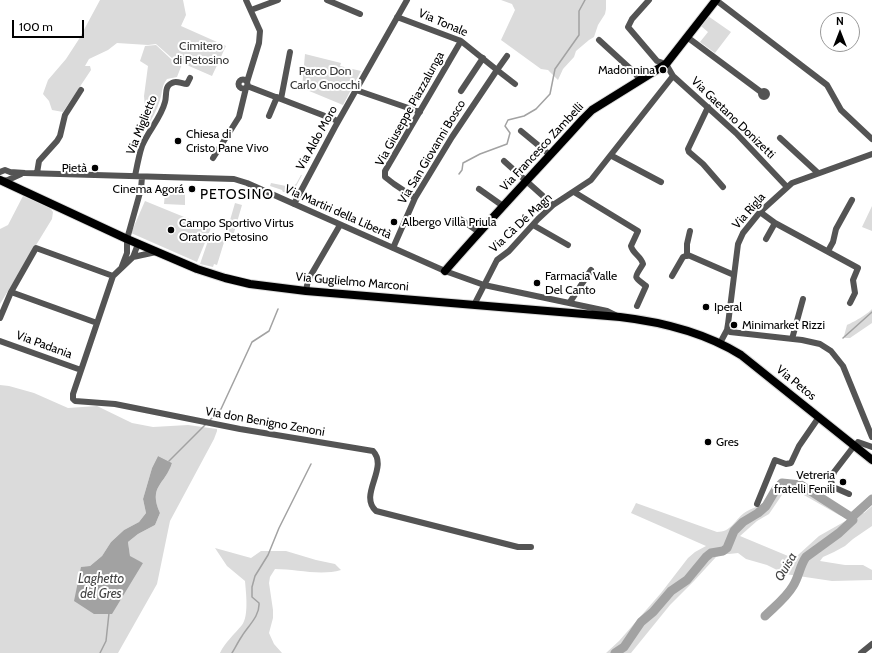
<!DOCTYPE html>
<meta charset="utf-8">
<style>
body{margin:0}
#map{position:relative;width:872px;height:653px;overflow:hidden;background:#fff;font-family:Cabin,sans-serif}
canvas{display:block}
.north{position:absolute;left:820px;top:12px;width:40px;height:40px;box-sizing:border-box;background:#fff;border:1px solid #999;border-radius:50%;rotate:0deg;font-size:11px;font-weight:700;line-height:16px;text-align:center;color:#000}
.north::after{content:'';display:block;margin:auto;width:14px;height:18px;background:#000;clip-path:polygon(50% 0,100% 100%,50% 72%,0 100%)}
.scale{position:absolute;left:12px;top:20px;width:72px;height:18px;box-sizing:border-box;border:2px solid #000;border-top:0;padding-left:5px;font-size:12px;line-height:14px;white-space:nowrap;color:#000;-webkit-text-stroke:3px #fff;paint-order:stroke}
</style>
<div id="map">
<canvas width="872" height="653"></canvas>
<div class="north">N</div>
<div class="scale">100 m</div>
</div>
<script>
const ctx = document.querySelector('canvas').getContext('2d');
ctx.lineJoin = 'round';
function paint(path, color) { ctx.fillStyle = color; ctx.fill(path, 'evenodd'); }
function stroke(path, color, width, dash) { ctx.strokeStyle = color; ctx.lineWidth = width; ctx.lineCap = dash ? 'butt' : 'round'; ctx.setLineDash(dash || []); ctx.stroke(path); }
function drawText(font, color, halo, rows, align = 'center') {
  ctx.font = font + ' Cabin,sans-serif'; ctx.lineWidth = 4; ctx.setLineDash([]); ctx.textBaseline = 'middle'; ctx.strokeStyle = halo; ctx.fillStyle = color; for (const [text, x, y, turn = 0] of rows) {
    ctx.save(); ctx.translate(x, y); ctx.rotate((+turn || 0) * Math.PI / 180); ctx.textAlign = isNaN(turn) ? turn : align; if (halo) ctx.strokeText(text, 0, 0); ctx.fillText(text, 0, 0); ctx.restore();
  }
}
paint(new Path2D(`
 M100 0H183L186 15 181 26 226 46 212 76 173 59 156 44 148 45 117 43 108 50 89 59 85 66H90L91 70 63 112 52 110 49 101 43 94 48 80 66 59 79 39Z
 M501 0H606V9L605 14 598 25 594 37 589 40 576 51 574 57 563 69 558 80 548 70 541 69 501 40 515 10 512 4Z
 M708 16 731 32 715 53 700 42 708 32 701 26Z
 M156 45 171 59 182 64 177 77 167 79C161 87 163 91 160 100 157 110 152 119 147 127L144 96 148 66 140 61 145 46Z
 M305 54 341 63 340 66 361 71 343 105 302 88Z
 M301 175H302L293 192H283L282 190 270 186 271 183 291 187 296 184Z
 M165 193 185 194V205L164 204Z
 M23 196 50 208 53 212 52 219 0 304V229L8 225Z
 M145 201 211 228 197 262 131 233Z
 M235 203 242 205 233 236 226 234Z
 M872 206V231L862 227Z
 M210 235 225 239 217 265 214 264 213 267 200 264Z
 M872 309V323L850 338H845L844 336 847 325C852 323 868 314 872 309Z
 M0 385 9 386 34 393 68 408 97 406 132 423 153 427 188 425 217 429V431L214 439 170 521 157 584 118 653H0ZM158 456 172 463C165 485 148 486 160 513L155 525 138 534 128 542 130 557 143 563 81 567 90 566 102 556 111 542 124 530 139 522 146 513 143 499 152 468Z
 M787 479 805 486 848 515 864 513 872 506V526L853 539 845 546 834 552 823 557 820 561 845 565H863L872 570V580L832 581 785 574 767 565 746 559 738 553 729 554H723L716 557 694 581 670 605 631 653H606L619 641 661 593 688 558 695 552 706 546 631 513 636 503 717 532C731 532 734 521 744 513 751 508 764 505 769 500 776 491 776 486 787 479ZM788 486 839 515 849 519 819 536 798 555 788 556 740 536 757 521 769 514Z
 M215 548 251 558 261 551H286L316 560 335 564 341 570C320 576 296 569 275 569L270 577 269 583 273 610V618L269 633 274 644 282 653H220C225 642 234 635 242 625 249 616 246 593 245 581L227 566Z`), '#dbdbdb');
paint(new Path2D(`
 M158 456 172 463C165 485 148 486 160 513L155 525 138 534 128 542 130 556 143 563 112 614H94L74 601 81 567 90 566 102 556 111 542 124 530 139 522 146 513 143 499 152 468Z`), '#a2a2a2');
stroke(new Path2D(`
 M459 174 462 170 463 163 480 154 507 144 510 133 505 126 508 120 524 116 536 109 550 94 555 69 579 35V11L585 0
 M843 338 872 312
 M210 420 221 409 252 342 269 331 278 309
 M169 461 206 424
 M100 653 106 641 109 613
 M232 653C235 648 238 642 242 636 248 626 260 616 259 603L252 597V587L255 576 268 555 279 528 311 464`), '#a2a2a2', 1.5);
stroke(new Path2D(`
 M851 518 872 499
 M765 616C775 606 786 598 793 586 799 577 800 565 806 557L839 533 853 520
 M615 653 624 647 641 622 653 612 671 591 687 580 706 557 711 553 723 551 727 548 734 531 743 522 758 513 766 506 776 489 782 483 801 485 851 517`), '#a2a2a2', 9);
const major = new Path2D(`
 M0 180 127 239 197 269 225 278 250 284 306 291 620 317C663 322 704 332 741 355L872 460
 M445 271C490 219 537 170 583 119L592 110 666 64 716 0`);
stroke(major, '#dbdbdb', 10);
stroke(new Path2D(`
 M246 0 260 31 259 43 247 82
 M327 0 360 14
 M649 0 632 19 628 27 657 61 666 64 673 76 736 133 787 187
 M716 0 827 85 841 110 872 139
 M251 10 278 0
 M397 17 461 41 497 70 507 56
 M687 37 761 92
 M599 40 635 73 640 80
 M238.5 84a4.5 4.5 0 1 1 9 0a4.5 4.5 0 1 1-9 0Z
 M247 86 338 121
 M356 90 420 112
 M761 94a3 3 0 1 1 6 0a3 3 0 1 1-6 0Z
 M461 91 483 58
 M281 99 290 52
 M708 107 688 149 689 152 703 164 723 187
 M269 116 277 97
 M521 131 550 155
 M780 138 818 173
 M612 156 661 182
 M213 158 239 117 246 88
 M504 161 553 205
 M0 172 5 170 10 172 25 173 234 179 247 183 445 271 484 285 607 311 617 316
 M37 173 39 161 57 141 60 136 65 115 81 90
 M135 176C137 166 139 155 142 146 148 131 161 118 165 102 167 96 164 86 172 83 176 80 182 84 187 84L190 78
 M2 181 8 180 21 174
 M479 189 503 206
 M574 192 638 231 631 246C633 254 641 256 643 264 634 279 633 276 646 286L637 306
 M415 198 394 184 385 177V171L461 41
 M294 204 335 127 407 0
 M760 212 775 223 858 268 853 280 855 293 850 303
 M460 219 479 232
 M533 225 568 245
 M766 239 775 223
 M393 248 415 198 452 137 497 70 515 84
 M828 251 833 242 836 229 852 200
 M156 252 133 257 113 276 73 394V399L75 401 115 404 240 429 373 451C389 468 358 495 376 511L518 547H531
 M687 256V244L690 231
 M133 257 138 244
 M122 266 127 253V239L141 189 142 177
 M672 276 683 257 688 255 734 275
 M306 291 308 280 340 225
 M11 292 97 323
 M570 302 591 270
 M474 305 497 260 509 251 538 219 553 205 591 180 673 76
 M0 318 11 292 36 248 113 276
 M727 330 730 332 802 340 820 344 831 351 843 366 872 437
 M792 339 803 299
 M0 341 81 370
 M720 343 727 330 728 324 738 244 743 233 760 212 792 183 872 154
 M858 442 872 447
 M849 494 833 487 831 481 834 472 854 446
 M757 504 775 460 786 464 791 463 799 446 819 417
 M861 653 872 644`), '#545454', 6);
stroke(major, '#000', 8);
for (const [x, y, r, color] of [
 [663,70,4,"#000"],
 [178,141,4,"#000"],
 [95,168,4,"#000"],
 [192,189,4,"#000"],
 [394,222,4,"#000"],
 [171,230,4,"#000"],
 [537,283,4,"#000"],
 [706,307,4,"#000"],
 [734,325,4,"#000"],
 [708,442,4,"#000"],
 [843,482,4,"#000"]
]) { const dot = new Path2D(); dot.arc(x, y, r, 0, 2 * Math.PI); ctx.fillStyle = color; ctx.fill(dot); stroke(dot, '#fff', 1.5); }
drawText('12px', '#000', '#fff', [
 ["Via Tonale",443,23,23],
 ["Via Giuseppe Piazzalunga",410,109,-61],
 ["Via Gaetano Donizetti",733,118,44],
 ["Via Miglietto",142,125,-68],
 ["Via Aldo Moro",317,138,-61],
 ["Via Francesco Zambelli",542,147,-47],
 ["Via San Giovanni Bosco",432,152,-59],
 ["Via Rigla",749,211,-49],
 ["Via Martiri della Libertà",338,212,24],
 ["Via Cà Dé Magn",521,223,-43],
 ["Via Guglielmo Marconi",352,282,5],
 ["Via Padania",44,345,20],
 ["Via Petos",796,383,39],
 ["Via don Benigno Zenoni",265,422,10]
]);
drawText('12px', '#323232', '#fff', [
 ["Cimitero",201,46],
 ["di Petosino",201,60],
 ["Parco Don",325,71],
 ["Carlo Gnocchi",325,85]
]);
drawText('12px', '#000', '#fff', [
 ["Madonnina",655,70,"right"],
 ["Chiesa di",186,134],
 ["Cristo Pane Vivo",186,148],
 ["Pietà",87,168,"right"],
 ["Cinema Agorá",184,189,"right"],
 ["Albergo Villa Priula",402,222],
 ["Campo Sportivo Virtus",179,223],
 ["Oratorio Petosino",179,237],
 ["Farmacia Valle",545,276],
 ["Del Canto",545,290],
 ["Iperal",714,307],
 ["Minimarket Rizzi",742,325],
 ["Gres",716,442],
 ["Vetreria",835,475,"right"],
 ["fratelli Fenili",835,489,"right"]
], 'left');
drawText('italic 13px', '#434343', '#fff', [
 ["Quisa",786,567,-60],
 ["Laghetto",101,579],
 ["del Gres",101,594]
]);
ctx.letterSpacing = '1px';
drawText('14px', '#000', '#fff', [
 ["PETOSINO",237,195]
]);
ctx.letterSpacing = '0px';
</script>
